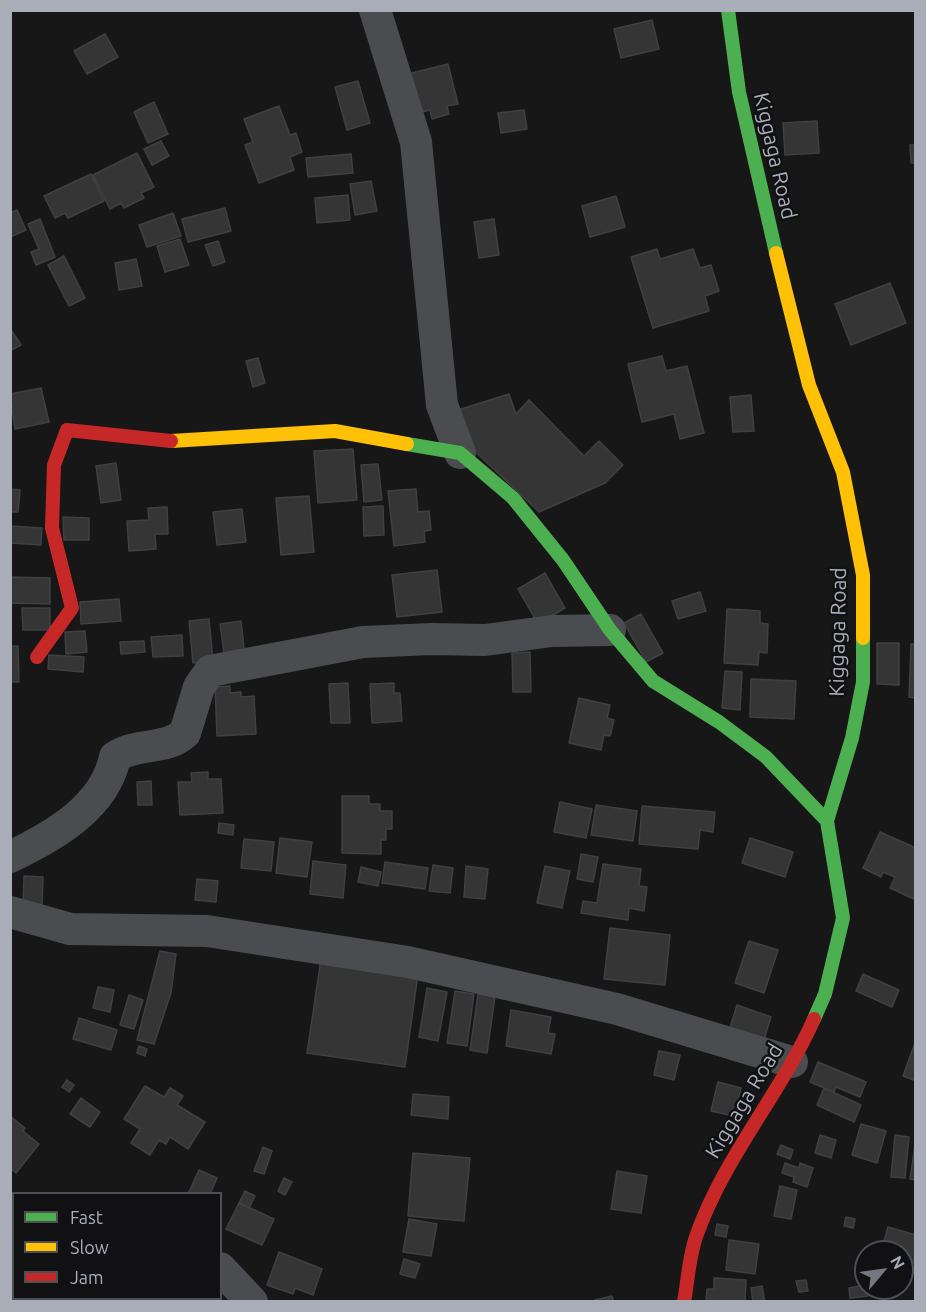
<!DOCTYPE html>
<style>
body{margin:0}
#map{position:relative;width:926px;height:1312px;overflow:hidden;background:#171717;font-family:Ubuntu,sans-serif}
canvas{display:block}
.frame{position:absolute;inset:0;border:12px solid #a8adb8;pointer-events:none}
.legend{position:absolute;left:12px;top:1192px;width:210px;height:108px;box-sizing:border-box;background:#111113;border:2px solid #4d4f55;margin:0;padding:8px 10px;list-style:none;font-size:18px;color:#a8adb8}
.legend li{display:flex;align-items:center;gap:12px;height:30px}
.legend b{width:30px;border:2px solid #4d4f55}
.north{position:absolute;left:854px;top:1240px;width:60px;height:60px;box-sizing:border-box;background:#111113;border:2px solid #4d4f55;border-radius:50%;rotate:61deg;font-size:16px;font-weight:700;line-height:24px;text-align:center;color:#a8adb8}
.north::after{content:'';display:block;margin:auto;width:21px;height:27px;background:#757880;clip-path:polygon(50% 0,100% 100%,50% 72%,0 100%)}
</style>
<div id="map">
<canvas width="926" height="1312"></canvas>
<div class="frame"></div>
<ul class="legend">
<li><b style="height:8px;background:#4caf50"></b>Fast</li>
<li><b style="height:8px;background:#ffc107"></b>Slow</li>
<li><b style="height:8px;background:#c62828"></b>Jam</li>
</ul>
<div class="north">N</div>
</div>
<script>
const ctx = document.querySelector('canvas').getContext('2d');
ctx.lineJoin = 'round';
function paint(path, color) { ctx.fillStyle = color; ctx.fill(path, 'evenodd'); }
function stroke(path, color, width, dash) { ctx.strokeStyle = color; ctx.lineWidth = width; ctx.lineCap = dash ? 'butt' : 'round'; ctx.setLineDash(dash || []); ctx.stroke(path); }
function drawText(font, color, halo, rows, align = 'center') {
  ctx.font = font + ' Ubuntu,sans-serif'; ctx.lineWidth = 5; ctx.setLineDash([]); ctx.textBaseline = 'middle'; ctx.strokeStyle = halo; ctx.fillStyle = color; for (const [text, x, y, turn = 0] of rows) {
    ctx.save(); ctx.translate(x, y); ctx.rotate((+turn || 0) * Math.PI / 180); ctx.textAlign = isNaN(turn) ? turn : align; if (halo) ctx.strokeText(text, 0, 0); ctx.fillText(text, 0, 0); ctx.restore();
  }
}
const building = new Path2D(`
 M652 20 659 49 621 58 614 29Z
 M105 34 118 57 87 74 74 51Z
 M448 64 458 104 447 106 449 114 432 119 430 110 418 113 408 74Z
 M358 81 370 123 347 130 335 87Z
 M154 102 168 134 148 143 134 112Z
 M279 106 290 135 296 133 302 152 290 157 294 170 259 183 245 145 253 142 244 119Z
 M524 110 527 129 501 133 498 113Z
 M817 121 819 153 785 155 783 123Z
 M161 141 169 156 152 165 144 149Z
 M910 145H916V163H911Z
 M137 153 154 187 141 193 144 198 124 208 121 203 110 209 93 175Z
 M351 154 353 173 308 177 306 158Z
 M91 174 104 201 68 218 65 213 55 218 44 196Z
 M371 181 377 211 355 215 350 184Z
 M348 195 350 220 317 223 315 198Z
 M616 196 625 227 590 237 582 206Z
 M225 208 231 231 188 242 182 219Z
 M17 210 26 230 10 237V213Z
 M173 213 181 236 147 247 139 225Z
 M40 219 55 257 36 265 31 252 39 249 28 224Z
 M494 219 499 255 479 258 474 222Z
 M180 239 189 265 165 272 157 246Z
 M218 241 225 262 213 266 205 245Z
 M657 249 660 259 693 249 700 268 711 265 719 291 705 296 709 311 653 328 631 257Z
 M64 256 85 298 69 306 48 265Z
 M136 259 142 286 119 290 115 263Z
 M890 283 906 323 851 345 835 304Z
 M10 328 21 345 10 351Z
 M662 356 666 371 687 366 704 433 680 439 674 414 642 422 628 364Z
 M258 358 265 383 253 387 246 361Z
 M41 388 49 422 15 429 10 394Z
 M509 394 516 414 529 400 584 456 599 441 623 465 605 483 539 512 464 441 455 411Z
 M751 395 754 431 733 432 730 397Z
 M353 449 357 500 318 503 314 451Z
 M116 463 121 500 101 503 96 466Z
 M378 464 382 500 364 502 361 465Z
 M10 489 20 490 18 512H10Z
 M416 489 418 512 429 511 431 530 424 531 425 542 394 546 388 491Z
 M309 496 314 552 281 555 276 498Z
 M383 506 384 535 364 536 363 507Z
 M167 507 168 534H155L156 549 129 551 127 521 149 520 148 508Z
 M242 509 246 542 217 545 213 512Z
 M63 517 89 518V540H64Z
 M10 526 42 528 41 545 10 543Z
 M437 570 442 612 397 617 392 575Z
 M545 573 565 608 538 624 518 589Z
 M10 577 50 578V604L10 603Z
 M700 592 706 611 678 619 672 601Z
 M119 599 121 621 81 624 80 602Z
 M22 608H50V630H23Z
 M727 609 760 611V623L768 624 767 653 759 652 758 665 724 663Z
 M641 614 663 653 646 662 624 623Z
 M209 619 213 661 193 663 189 621Z
 M241 621 245 657 225 660 220 624Z
 M85 631 87 652 66 654 65 632Z
 M182 635 183 656 153 657 151 637Z
 M144 641 145 652 121 654 120 642Z
 M877 643H899V685L877 684Z
 M911 644H916V698L909 697Z
 M10 646H18L19 682H10Z
 M530 652 531 692H513L512 653Z
 M49 655 84 657 83 672 48 669Z
 M725 671 742 672 740 710 722 708Z
 M751 679 796 681 794 719 750 717Z
 M348 683 350 723H331L329 684Z
 M394 683V693H400L402 721 372 723 370 684Z
 M230 686V693L241 692V697L254 696 256 734 217 736 215 687Z
 M579 698 610 705 607 718 614 720 610 736 604 735 601 750 569 743Z
 M208 772V779H221L223 813 180 815 178 782H192L191 773Z
 M151 781 152 805H138L137 782Z
 M342 796H369V804H380V811H392V829H386V840H381V854L342 853Z
 M560 802 592 809 586 838 554 832Z
 M596 805 637 811 633 841 591 835Z
 M642 806 715 812 713 832 700 830 698 849 639 844Z
 M219 823 234 825 233 835 218 833Z
 M880 832 916 848V900L890 888 895 877 883 872 881 877 863 868Z
 M280 838 312 842 307 877 276 873Z
 M750 838 793 852 785 877 742 863Z
 M244 839 274 842 271 871 241 868Z
 M581 854 598 857 593 882 577 879Z
 M313 861 346 865 343 898 310 894Z
 M385 862 428 868 425 889 382 883Z
 M603 864 641 869 639 886 647 887 644 911 629 908 628 920 581 913 583 901 597 903Z
 M433 865 453 868 450 893 429 891Z
 M466 866 488 869 485 899 464 897Z
 M545 866 570 871 562 908 537 903Z
 M361 867 381 872 378 886 358 882Z
 M24 876 43 877 42 907 23 906Z
 M197 879 218 881 216 902 195 900Z
 M610 928 670 935 665 985 604 979Z
 M749 941 778 950 764 993 735 983Z
 M160 951 176 954 171 993 154 1044 137 1040Z
 M321 959 418 974 405 1067 307 1053Z
 M863 974 899 990 892 1007 856 991Z
 M98 987 114 990 110 1012 93 1008Z
 M427 988 447 992 438 1041 419 1037Z
 M455 991 474 994 467 1046 447 1043Z
 M478 994 495 997 487 1053 470 1050Z
 M129 995 143 1000 134 1029 120 1025Z
 M737 1005 771 1017 762 1046 728 1034Z
 M511 1010 551 1017 548 1033 555 1034 551 1054 506 1046Z
 M79 1018 117 1030 111 1050 73 1039Z
 M916 1040V1081L903 1076Z
 M139 1046 147 1049 145 1056 137 1053Z
 M659 1051 680 1055 674 1080 654 1075Z
 M818 1062 866 1082 860 1097 836 1087 834 1092 810 1082Z
 M67 1080 74 1085 69 1092 62 1087Z
 M718 1082 741 1088 734 1116 711 1111Z
 M145 1086 164 1097 170 1088 183 1096 177 1105 205 1122 188 1149 170 1137 166 1144 159 1140 150 1155 131 1143 140 1129 124 1119Z
 M824 1088 861 1105 854 1122 817 1105Z
 M413 1094 449 1097 448 1119 411 1115Z
 M81 1098 100 1112 90 1127 70 1114Z
 M10 1116 25 1128 23 1131 39 1144 16 1173 10 1168Z
 M861 1124 886 1131 877 1163 852 1155Z
 M820 1135 836 1140 831 1158 815 1153Z
 M895 1135 909 1137 905 1178 891 1177Z
 M916 1138V1180L910 1179Z
 M781 1145 793 1150 790 1159 777 1154Z
 M263 1147 272 1151 264 1174 254 1171Z
 M413 1153 470 1158 464 1221 408 1216Z
 M785 1163 799 1168 800 1163 813 1168 807 1187 793 1182 794 1177 782 1173Z
 M199 1170 217 1178 210 1194H188Z
 M617 1171 647 1176 641 1213 611 1209Z
 M284 1178 292 1182 285 1195 278 1191Z
 M780 1186 797 1190 791 1219 774 1216Z
 M245 1191 255 1196 249 1208 239 1203Z
 M239 1203 274 1219 262 1245 226 1229Z
 M846 1217 855 1219 853 1228 844 1226Z
 M409 1219 437 1224 431 1256 403 1252Z
 M717 1224 728 1226 726 1237 715 1235Z
 M888 1227 916 1235V1254L910 1272 902 1269V1252H881Z
 M729 1240 759 1244 755 1274 726 1270Z
 M279 1252 322 1269 313 1295 295 1288 293 1294 267 1285Z
 M404 1259 420 1264 415 1278 400 1274Z
 M714 1278 746 1280 745 1302H706L707 1289H714Z
 M806 1280 808 1291 799 1292 796 1281Z
 M866 1285 868 1296 850 1298 849 1288Z
 M762 1286 765 1302H753L751 1288Z
 M612 1296 614 1302H596L595 1300Z`);
paint(building, '#353536');
stroke(building, '#3f4043', 1.5);
stroke(new Path2D(`
 M375 10 416 142 442 405 460 453
 M10 857C54 836 105 807 115 757 138 742 165 751 185 733L199 687 210 671 363 642 432 639 485 640 552 631 610 630
 M10 912 70 929 207 931 408 962 617 1009 792 1062
 M220 1268 252 1302`), '#4b4c50', 32);
stroke(new Path2D(`
 M728 10 739 92 776 253
 M407 444 460 453 513 498 563 560 610 630 653 681 719 722 766 757 827 821
 M814 1019 825 994 843 918 827 821 852 738 863 682V638`), '#4caf50', 14);
stroke(new Path2D(`
 M776 253 809 385 843 472 863 575V638
 M171 441 335 431 407 444`), '#ffc107', 14);
stroke(new Path2D(`
 M37 657 72 608 52 528 54 465 67 430 171 441
 M684 1302C688 1280 689 1255 697 1234 725 1156 781 1093 814 1019`), '#c62828', 14);
drawText('21px', '#a8adb8', '#111113', [
 ["Kiggaga Road",775,156,77],
 ["Kiggaga Road",838,632,-89],
 ["Kiggaga Road",744,1101,-59]
]);
</script>
